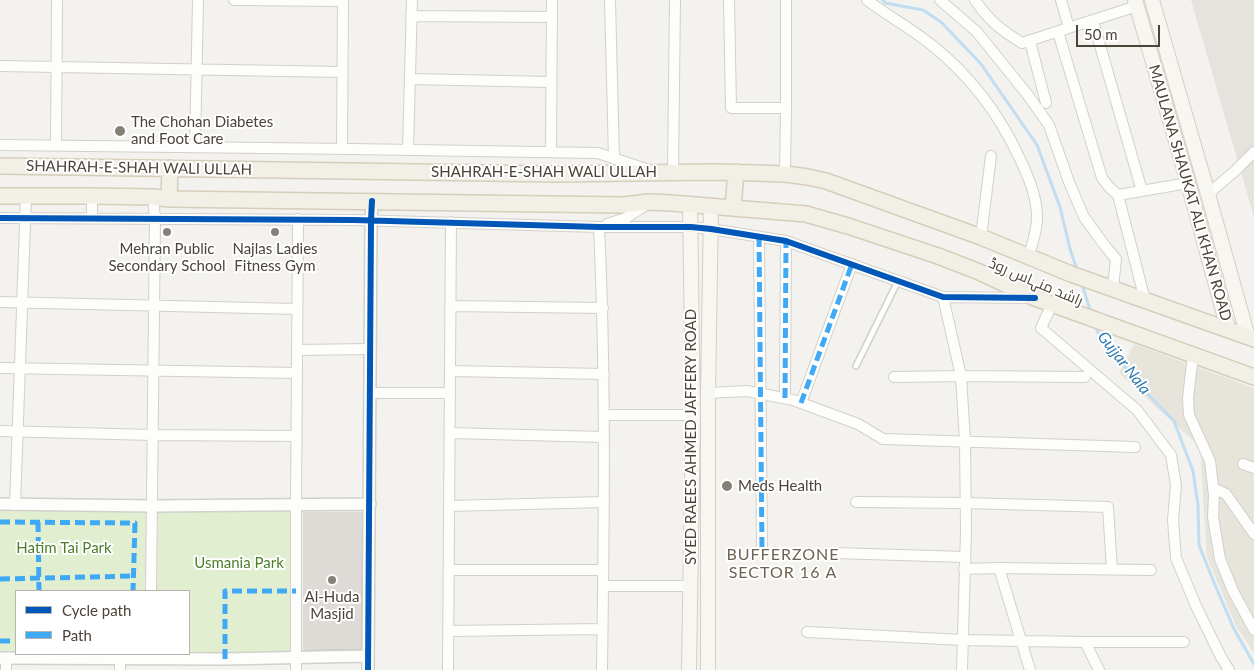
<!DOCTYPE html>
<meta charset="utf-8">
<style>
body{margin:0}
#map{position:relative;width:1254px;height:670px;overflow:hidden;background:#f4f2ee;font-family:Lato,sans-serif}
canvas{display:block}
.legend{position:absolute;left:15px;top:590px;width:175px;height:65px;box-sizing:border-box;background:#fff;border:1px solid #b7b4b0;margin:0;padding:6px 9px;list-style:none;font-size:15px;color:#4b4439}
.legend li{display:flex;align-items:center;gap:10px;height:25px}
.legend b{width:25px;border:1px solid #b7b4b0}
.scale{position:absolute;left:1076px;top:25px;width:84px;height:22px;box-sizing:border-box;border:2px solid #4b4439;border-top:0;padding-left:6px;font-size:15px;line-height:18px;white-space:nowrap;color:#4b4439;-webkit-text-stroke:4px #fff;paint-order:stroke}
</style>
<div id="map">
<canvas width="1254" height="670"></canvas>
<ul class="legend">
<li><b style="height:6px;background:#0057b8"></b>Cycle path</li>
<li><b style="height:6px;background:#3fa9f5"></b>Path</li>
</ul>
<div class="scale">50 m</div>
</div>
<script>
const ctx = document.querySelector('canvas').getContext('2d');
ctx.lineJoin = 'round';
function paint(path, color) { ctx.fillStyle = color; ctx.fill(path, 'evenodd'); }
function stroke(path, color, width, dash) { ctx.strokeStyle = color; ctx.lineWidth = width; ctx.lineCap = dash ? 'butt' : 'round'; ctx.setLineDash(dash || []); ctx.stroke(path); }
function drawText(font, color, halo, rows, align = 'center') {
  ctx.font = font + ' Lato,Cairo,sans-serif'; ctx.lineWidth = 4; ctx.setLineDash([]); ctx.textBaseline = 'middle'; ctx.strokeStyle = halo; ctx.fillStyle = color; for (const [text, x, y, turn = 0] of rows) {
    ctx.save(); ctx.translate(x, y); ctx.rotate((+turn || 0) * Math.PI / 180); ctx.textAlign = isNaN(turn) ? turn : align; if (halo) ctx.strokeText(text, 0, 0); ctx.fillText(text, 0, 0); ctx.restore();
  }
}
paint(new Path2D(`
 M1134 344 1254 388V653L1236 626 1207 557 1200 447 1119 373Z`), '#e7e4dc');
paint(new Path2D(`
 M1191 0H1254V217Z`), '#e6e2de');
paint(new Path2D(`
 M0 504 296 505V657L0 658ZM16 591H189V654H16Z`), '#e1eecf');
paint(new Path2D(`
 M361 513 364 518 363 654 307 655 304 650Z`), '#0003');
stroke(new Path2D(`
 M883 0 885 3 923 10 941 22 981 64 1037 145 1060 207 1070 249 1077 270
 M1082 284 1091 313
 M1096 326 1097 331 1142 388 1174 421 1193 471 1198 505 1199 545 1215 585 1234 629 1254 664`), '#c0ddf1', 3);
paint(new Path2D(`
 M303 512H362L361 649 303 650Z`), '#dedbd6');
const service = new Path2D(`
 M856 366 898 281`);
const minor = new Path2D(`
 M234 0 343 1
 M610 0 614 159
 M729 0 731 108H786
 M867 0C888 16 912 29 933 46 970 76 999 114 1019 157 1028 176 1036 194 1037 215 1038 229 1032 243 1029 256
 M940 0 977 32 1027 94 1049 125 1069 182 1084 217 1105 246 1116 259 1113 288
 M975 0C989 21 1001 30 1022 43L1137 6
 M1061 0 1069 28
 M411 16 552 17
 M1093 21 1142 191
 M1058 32 1102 178 1109 187 1118 195 1188 183
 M1030 41 1046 103
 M0 66 342 72
 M410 79 551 82
 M0 145 352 149 598 153 646 169
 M56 146 57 0
 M195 147 198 0
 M342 149 343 0
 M408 150 412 0
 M551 152 552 0
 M673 172 675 0
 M785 174 786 108V0
 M1208 194 1235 171 1254 152
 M1118 195 1145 300
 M92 196V218
 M0 218 354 220 599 227H691L711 229 786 241 943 297 1028 298
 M607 224 626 218 647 204
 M599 227C606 375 604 522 602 670
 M759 237 762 551
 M981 237 991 156
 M943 297 961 376 965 441 966 531 962 670
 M0 302 297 309
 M1052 304 1041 328 1137 410 1171 455 1176 485 1173 520 1176 558 1196 606 1221 657 1229 670
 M450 306 603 308
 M297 350 370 349
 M1193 355 1188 398 1189 415 1210 461 1214 495 1213 517 1220 559 1233 591 1254 630
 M0 368 297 373
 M450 371 604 374
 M894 377 961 376 1085 377
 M370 393H450
 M708 393 747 391 793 400 858 424 883 439 1135 447
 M785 398 786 241
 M801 403 852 264
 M604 415H693
 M0 431 152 435 296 436
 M450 433 604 437
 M1243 464 1254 468
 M1213 488 1226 494 1254 534
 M856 502 966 503 1108 507 1112 569
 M15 505 26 196
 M449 506 604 502
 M835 553 965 557
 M999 568 1030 670
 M964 569 999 568 1151 570
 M449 570H603
 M603 586H690
 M151 591 155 218 153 197
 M448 631 602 629
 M807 632 963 640 1085 642H1184
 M1085 642 1099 670
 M6 670V658
 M120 670V658
 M296 670V505L298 219
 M448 670 451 222`);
const tertiary = new Path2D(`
 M0 504 152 506 370 504
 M0 658 225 659 368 656
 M368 670 371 220 372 201`);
const secondary = new Path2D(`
 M1135 0 1188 183 1228 329
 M1152 0 1208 194 1248 337
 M689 670 693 415 690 204
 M708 670V393L711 206`);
const primary = new Path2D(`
 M0 166 556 174 711 172 757 173 785 174 808 177 826 181 981 237 1071 274 1254 339
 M0 196H92L153 197 169 199 623 205 649 202 671 203 806 214 848 226 938 256 977 271 1035 298 1254 377
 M169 199 170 168
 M733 207 736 172`);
stroke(service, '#d2d0cb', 8);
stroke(minor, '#d2d0cb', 12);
stroke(tertiary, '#d2d0cb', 14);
stroke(secondary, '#d3cfc5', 16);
stroke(primary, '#d6cebb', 18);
stroke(service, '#fdfdfc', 5);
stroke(minor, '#fdfdfc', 10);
stroke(tertiary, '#fdfdfc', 11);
stroke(secondary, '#f7f6f1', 14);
stroke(primary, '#f2efe6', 15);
stroke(new Path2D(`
 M759 237 762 551
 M785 398 786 241
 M801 403 852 264
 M0 522 135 523 133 591
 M38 522 39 591
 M0 579 134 576
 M0 641H16
 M225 659V591H296`), '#3fa9f5', 5, [10, 5]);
stroke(new Path2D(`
 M0 218 354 220 599 227H691L711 229 786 241 943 297 1035 298
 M368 670 371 220 372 201`), '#0057b8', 6);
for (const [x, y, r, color] of [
 [120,131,6,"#868178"],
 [167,232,5,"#868178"],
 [275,232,5,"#868178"],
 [727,486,6,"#868178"],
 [332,580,5,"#868178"]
]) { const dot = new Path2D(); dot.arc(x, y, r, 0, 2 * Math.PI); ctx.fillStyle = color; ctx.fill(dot); stroke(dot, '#fff', 2); }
drawText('15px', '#4b4439', '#fff', [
 ["The Chohan Diabetes",131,122,"left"],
 ["and Foot Care",131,139,"left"],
 ["Mehran Public",167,249],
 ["Secondary School",167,266],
 ["Najlas Ladies",275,249],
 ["Fitness Gym",275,266],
 ["Meds Health",738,486,"left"],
 ["Al-Huda",332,597],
 ["Masjid",332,614]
]);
drawText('15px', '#4b4439', '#fff', [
 ["SHAHRAH-E-SHAH WALI ULLAH",139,168,1],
 ["SHAHRAH-E-SHAH WALI ULLAH",544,172],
 ["MAULANA SHAUKAT ALI KHAN ROAD",1190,193,74],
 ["راشد منہاس روڈ",1036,282,23],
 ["SYED RAEES AHMED JAFFERY ROAD",691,437,-90]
]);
drawText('15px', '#4a7f2a', '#fff', [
 ["Hatim Tai Park",64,548],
 ["Usmania Park",239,563]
]);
drawText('italic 16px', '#2e7ab2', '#fff', [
 ["Gujjar Nala",1124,363,52]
]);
ctx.letterSpacing = '1px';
drawText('16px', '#6e6250', '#fff', [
 ["BUFFERZONE",783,555],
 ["SECTOR 16 A",783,573]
]);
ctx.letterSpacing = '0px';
</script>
